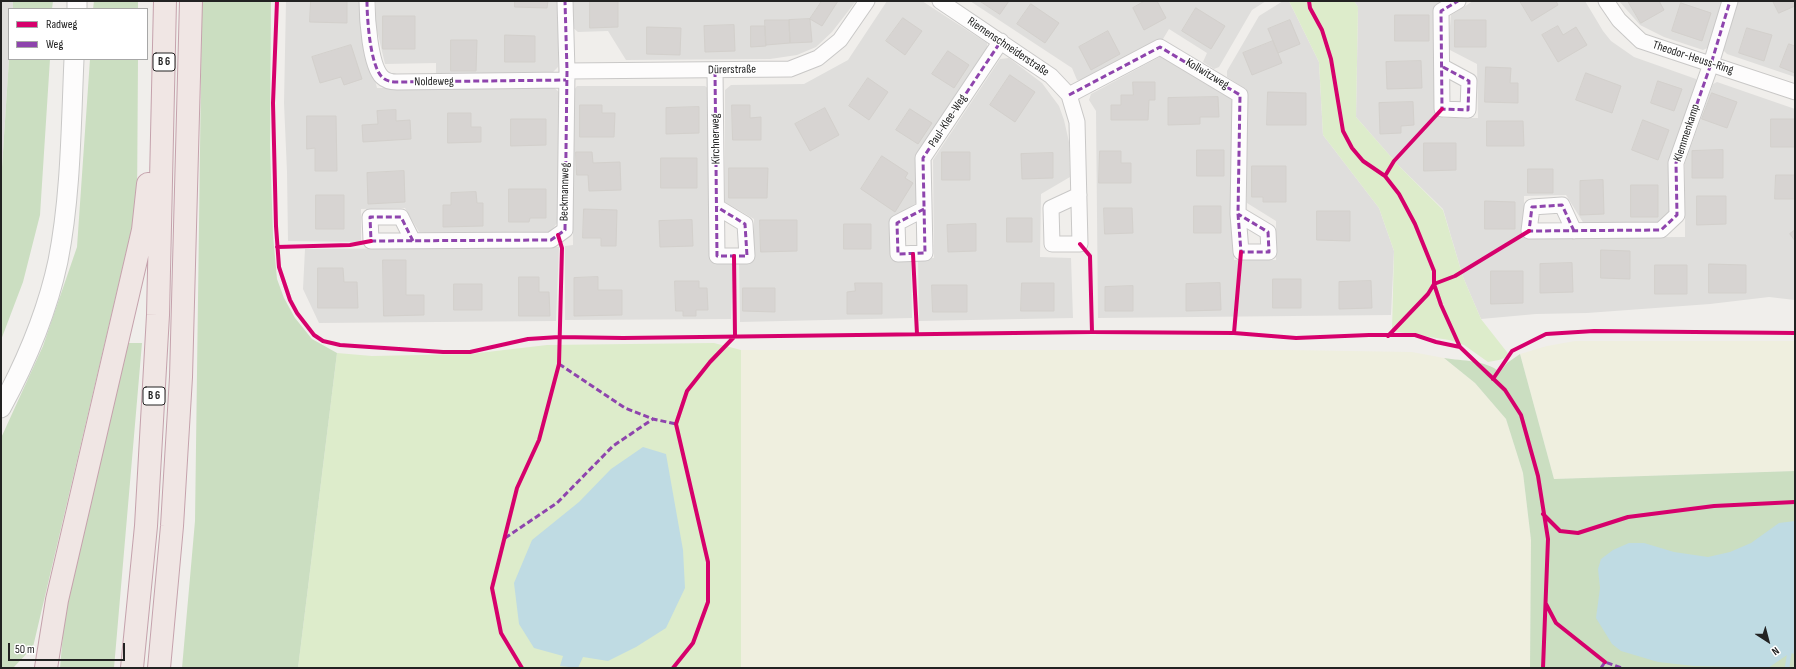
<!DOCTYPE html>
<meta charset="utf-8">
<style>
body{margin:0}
#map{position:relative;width:1796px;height:669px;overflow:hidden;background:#f0eeeb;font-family:"Sofia Sans Condensed",sans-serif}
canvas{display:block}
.frame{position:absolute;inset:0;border:2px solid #222;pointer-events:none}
.legend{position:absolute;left:8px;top:8px;width:140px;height:52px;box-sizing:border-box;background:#fff;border:1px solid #a7a7a7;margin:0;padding:5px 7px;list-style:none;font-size:12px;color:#222}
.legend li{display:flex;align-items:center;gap:8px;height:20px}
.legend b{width:20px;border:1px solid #a7a7a7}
.north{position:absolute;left:1748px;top:621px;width:40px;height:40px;-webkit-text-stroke:3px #fff;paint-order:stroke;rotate:144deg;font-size:11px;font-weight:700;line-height:16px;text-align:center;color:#222}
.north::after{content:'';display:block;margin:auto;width:14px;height:18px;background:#222;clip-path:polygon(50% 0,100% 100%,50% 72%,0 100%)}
.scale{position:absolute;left:8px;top:643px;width:117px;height:18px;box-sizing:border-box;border:2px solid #222;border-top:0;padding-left:5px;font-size:12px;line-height:14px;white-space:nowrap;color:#222;-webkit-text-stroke:3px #fff;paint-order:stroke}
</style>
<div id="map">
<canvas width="1796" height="669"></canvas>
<div class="frame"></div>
<ul class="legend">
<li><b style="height:5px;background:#d6006c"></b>Radweg</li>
<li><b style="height:5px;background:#8e44ad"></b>Weg</li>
</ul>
<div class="north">N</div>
<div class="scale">50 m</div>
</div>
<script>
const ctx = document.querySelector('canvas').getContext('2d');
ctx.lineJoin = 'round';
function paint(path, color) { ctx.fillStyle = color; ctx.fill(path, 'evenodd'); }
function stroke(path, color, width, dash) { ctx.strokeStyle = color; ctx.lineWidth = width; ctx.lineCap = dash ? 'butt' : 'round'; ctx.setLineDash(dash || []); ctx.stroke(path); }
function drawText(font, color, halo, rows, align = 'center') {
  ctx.font = font + ' "Sofia Sans Condensed",sans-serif'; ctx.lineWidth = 3; ctx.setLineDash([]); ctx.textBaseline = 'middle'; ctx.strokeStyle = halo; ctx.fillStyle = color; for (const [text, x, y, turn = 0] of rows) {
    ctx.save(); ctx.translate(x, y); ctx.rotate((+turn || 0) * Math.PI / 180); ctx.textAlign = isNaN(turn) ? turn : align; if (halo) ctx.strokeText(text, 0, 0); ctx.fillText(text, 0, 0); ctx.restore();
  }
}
paint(new Path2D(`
 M1 1H13V9H9V59L1 183Z
 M286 1H361V27L377 88 553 87 559 92 558 222 550 232H419L405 208 361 209V242L288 241 287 172 284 103Z
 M376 1H558V67L552 73 436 74V63L385 64 376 26Z
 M572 1H856L832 32 816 47 797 55 770 59 626 60 608 31 578 32 572 27Z
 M887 1H922L987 43 988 51 918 158V202L892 218 891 259H911L912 318 740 322 739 260H754V219L725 202V90L731 85 804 84 848 60Z
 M970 1H1266L1252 10 1219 67 1214 69 1203 62 1207 53 1169 29 1163 39 1084 82 1077 80 1072 68Z
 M1283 1H1289L1319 62 1323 135 1379 208 1394 251 1391 315 1098 318 1096 111 1089 100 1091 94 1163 55 1234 97V260H1276V221L1247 203 1246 89 1227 77V71L1259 16Z
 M1354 1H1443L1435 6 1436 105 1443 118H1478L1477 64 1448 49 1451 15 1473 1H1585L1603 31 1611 41 1634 57 1696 79 1698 83 1671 211 1657 225 1584 224 1566 195 1524 196V238L1685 237V163L1713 84 1717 82 1795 109V300L1769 297 1710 304 1587 313 1536 314 1481 319 1463 277 1443 209 1399 166 1356 117 1358 7Z
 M1619 1H1726L1710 47 1703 50 1664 37 1640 25Z
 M1738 1H1795V77L1727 54 1723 50Z
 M1009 58 1042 83 1059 106 1064 120 1069 142 1070 177 1041 194 1040 257 1071 258 1073 318 919 321 918 259 934 258 933 160 1000 59Z
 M577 86H705L710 90 711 261 733 260 731 319 565 320V246L573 245 572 92Z
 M559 247 556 321 319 323 303 289 305 249Z`), '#dfdedc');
paint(new Path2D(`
 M1575 341H1795V471L1554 479 1520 354 1547 346Z
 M741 350H1289L1412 352 1444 358 1475 383 1506 419 1523 473 1531 540 1530 668H741Z`), '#efefdf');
paint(new Path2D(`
 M1289 1H1354L1358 7 1356 117 1399 166 1443 210 1463 277 1481 319 1510 356 1499 360 1488 362 1464 345 1449 340 1392 331 1394 251 1379 208 1323 135 1319 62Z
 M714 343 741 350V668H298L337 353 372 356 470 354 547 345Z`), '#ddeccb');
paint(new Path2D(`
 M13 1H53L52 9H13Z
 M94 1H138V9H93Z
 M202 1H271L270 145 273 235 277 279 284 298 295 318 312 339 337 353 298 668H182L195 521Z
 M9 59H50L40 215 23 282 1 340V183Z
 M90 59H138L137 206 33 647 14 667 1 668V438L43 346 77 247Z
 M126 343H142L114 668H60L66 599Z
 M1520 354 1554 479 1795 471V668H1530L1531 540 1523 473 1506 419 1475 383 1444 358C1463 361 1485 360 1500 372L1507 363Z`), '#cbdec1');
paint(new Path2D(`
 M643 447 666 454 683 550 685 588 666 628 636 647 608 661 583 657 578 668 560 666 563 656 534 648 519 624 514 583 532 540 579 502 611 469Z
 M1795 521V654L1790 653 1768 668 1694 666 1658 662 1621 651 1612 644 1596 618 1600 588 1598 569 1601 559 1613 550 1629 543H1644L1674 552 1708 557 1730 552 1751 543 1779 523Z`), '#bfdbe3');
stroke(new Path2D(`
 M1787 668 1790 649`), '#bfdbe3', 4.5);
const building = new Path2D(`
 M311 1H347V23L310 22Z
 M515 1H548L547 8 515 7Z
 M590 1H618V27L590 28Z
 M822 1H838L822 26 810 19Z
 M980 1H1009L1000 14Z
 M1145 1H1157L1166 18 1144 30 1133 8Z
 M1520 1H1556L1558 5 1532 21Z
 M1628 1H1659L1664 10 1641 23Z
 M1773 1H1795V6L1779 13Z
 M1681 3 1711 13 1702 41 1672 31Z
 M1031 4 1059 23 1045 43 1017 24Z
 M1196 8 1225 26 1211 49 1182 31Z
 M1395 15H1429V41H1395Z
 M383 16H415V49H383Z
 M903 18 922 31 905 55 886 41Z
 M810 19 812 42 790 43 789 20Z
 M765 20H789L790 43 766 45Z
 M1290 20 1300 44 1278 53 1268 29Z
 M1455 20H1486V47H1455Z
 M734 25 735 51 705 52 704 26Z
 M751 26H765L766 46 751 47Z
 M1558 26 1563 35 1576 27 1587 45 1558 62 1542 35Z
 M647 27 681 28 680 55 647 54Z
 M1747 28 1772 35 1764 61 1739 53Z
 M1108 31 1120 54 1091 70 1079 47Z
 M505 35 535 36V62H505Z
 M451 40H477L476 71H451Z
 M1273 41 1282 63 1252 75 1243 53Z
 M1789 44 1795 46V73L1780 67Z
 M351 45 362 79 344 85 341 77 320 83 312 57Z
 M948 51 969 65 954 88 932 74Z
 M1421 61 1422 88 1387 89 1386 62Z
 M1486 67 1511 68 1510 83H1518V103L1485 102Z
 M1586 73 1621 86 1612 113 1576 100Z
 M1010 75 1035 92 1015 122 990 105Z
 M868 78 888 92 869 120 849 106Z
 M1658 81 1682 89 1674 111 1651 103Z
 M1133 82H1155V100H1149L1148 120H1111V105H1121V95H1133Z
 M1268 92 1306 93V125H1267Z
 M1712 93 1737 102 1727 128 1702 119Z
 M1218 97 1219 117H1200V124L1168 125V98Z
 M1413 102 1414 125 1401 126V133L1380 134 1379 103Z
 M580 105H602V113H615L614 137H580Z
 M732 105H750V118L761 117V140H733Z
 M699 107V133L666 134V108Z
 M825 108 839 135 810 151 795 124Z
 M910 109 932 123 918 144 896 130Z
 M396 110V121L410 120 411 139 363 142 362 125 378 124 377 111Z
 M448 113H471V127H481V142L448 143Z
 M307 116H336L337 171H315V148L307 149Z
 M511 119H546V145L511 146Z
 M1771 119H1795V147H1771Z
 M1643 120 1669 130 1658 160 1632 150Z
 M1487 121H1523L1524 146H1487Z
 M1424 143H1456V170L1424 171Z
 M1197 150H1224V176H1197Z
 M1723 150V178H1692V151Z
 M1100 151H1121V163H1131V183H1099Z
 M576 152H592L593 163 620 162 621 190 589 191 588 175H577Z
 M942 152H970V180H942Z
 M1053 153V178L1022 179 1021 154Z
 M882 156 908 173 905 178 913 183 895 212 861 189Z
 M661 158H697V188H661Z
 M1252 166H1286V202H1263V197H1252Z
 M729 168H768L767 198H729Z
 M1528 169H1553V193H1528Z
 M404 171 405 202 368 204 367 173Z
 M1776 175H1795V199H1775Z
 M1603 180 1604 214 1580 215V181Z
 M1631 185H1658V217H1631Z
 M509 189H546V218H530L529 222H509Z
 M476 192 477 203H483V226L443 227V205H451V193Z
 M316 195H344V229H316Z
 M1697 196H1726V224L1697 225Z
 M1485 201 1515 202V229H1485Z
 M1194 206H1221V233H1194Z
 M1104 208H1132L1133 233 1105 234Z
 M584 209 617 210 616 246H601V238H583Z
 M1317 211H1350V241L1317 240Z
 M1007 218H1032V242H1007Z
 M692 220 693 246 660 247 659 221Z
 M760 220H797V251L761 252Z
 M844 224H871V249H844Z
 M976 224V251L948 252 947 225Z
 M1795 230V241L1790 234Z
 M1601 250 1630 251V279L1601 278Z
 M383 260H406V295H424V315L384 316Z
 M1572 263 1573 292 1540 293V264Z
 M1709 264 1746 265V293H1709Z
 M1655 265H1687V294H1655Z
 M318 268H343L344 282H357L358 308H318Z
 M1491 271H1523V303L1491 304Z
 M519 277H539V292H549L550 316H519Z
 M598 277V290H622V315L574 316V278Z
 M1273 279H1301V308H1273Z
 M675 281H699V288H707L708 310H696V316H683V311H676Z
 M1371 281 1372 308 1339 309V282Z
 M855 283H882V314H847V292L855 291Z
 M1022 283H1054V311H1021Z
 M1220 283 1221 310 1186 311V284Z
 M454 284H482V310H454Z
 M932 285H967V312H933Z
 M1133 286V311H1105V287Z
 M743 288H775V312L743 311Z`);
paint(building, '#d7d4d2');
stroke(building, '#d3d0cc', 1);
const minor = new Path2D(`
 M367 1C367 18 370 65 382 77 386 81 391 82 397 82L566 80
 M940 1 1051 76 1069 95 1077 122 1080 244H1052L1051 208 1079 195
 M1606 1 1619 20 1641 41 1795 92
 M1443 67 1469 81 1468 110 1442 109 1441 11 1458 1
 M567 71 790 69 818 58 840 40 867 1
 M715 71 717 256H747L745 224 717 207
 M1069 95 1160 47 1240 95 1238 214 1241 252H1269L1268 232 1238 214
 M924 209 897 223 898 254 925 253 923 158 1001 41
 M1574 231 1562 205 1532 207 1529 231 1661 230 1677 215 1676 163 1711 64 1730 1
 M413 241 401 217H370L371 241 551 240 565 230 567 71 565 1`);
const tertiary = new Path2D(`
 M77 9V1
 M1 408C26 362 47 313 58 261 71 195 71 126 74 59`);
const trunk = new Path2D(`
 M46 668 57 600 143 230 148 184
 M132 668 146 526 158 315 165 1
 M159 668 172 526 181 377 191 1`);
stroke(minor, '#c9c8c7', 17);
stroke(tertiary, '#c9c8c7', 21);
stroke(trunk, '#c5a2ac', 24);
stroke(minor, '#fdfcfc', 15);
stroke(tertiary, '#fdfcfc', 19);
stroke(trunk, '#f0e6e4', 22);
stroke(new Path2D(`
 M367 1C367 18 370 65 382 77 386 81 391 82 397 82L566 80
 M1443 67 1469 81 1468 110 1442 109 1441 11 1458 1
 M715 71 717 256H747L745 224 717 207
 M1069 95 1160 47 1240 95 1238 214 1241 252H1269L1268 232 1238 214
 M924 209 897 223 898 254 925 253 923 158 1001 41
 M1574 231 1562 205 1532 207 1529 231 1661 230 1677 215 1676 163 1711 64 1730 1
 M413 241 401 217H370L371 241 551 240 565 230 567 71 565 1
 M559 364 625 408 653 419 676 424
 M505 538 557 503 613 446 653 419
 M1601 668 1605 662 1622 668`), '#8e44ad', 3, [6, 3]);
stroke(new Path2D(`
 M277 1 273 103 276 226 279 267 290 300 297 313 314 335 323 341 340 345 443 352H470L528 339 559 337 623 338 1092 332 1234 333 1296 338 1369 335H1415L1436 342 1460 347
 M1309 1 1310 8 1322 30 1331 59 1343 131 1352 148 1363 161 1385 176 1399 194 1415 224 1434 271V284L1441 305 1460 347 1505 390 1521 415 1538 476 1548 539 1543 668
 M1385 176 1394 161 1442 109
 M1080 244 1090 256 1092 332
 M277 247 350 245 371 241
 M913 254 917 334
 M1234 333 1241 252
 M1388 336 1428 294 1434 284 1455 276 1529 231
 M1493 379 1512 351 1546 334 1594 331 1795 333
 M1543 514 1560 531 1578 533 1628 517 1714 506 1795 502
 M1546 604 1556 623 1605 662
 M522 668 501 633 492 588 517 488 539 440 559 364 562 248 558 235
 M673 668 693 643 708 602V562L676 424 687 391 710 362 735 336 734 256`), '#d6006c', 4);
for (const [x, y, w] of [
 [164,62,22],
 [154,396,22]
]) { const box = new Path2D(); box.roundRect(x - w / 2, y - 9, w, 18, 3); ctx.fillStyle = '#fff'; ctx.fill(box); stroke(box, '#222', 1); }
drawText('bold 11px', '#222', null, [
 ["B 6",164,62],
 ["B 6",154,396]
]);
drawText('12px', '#222', '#fff', [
 ["Riemenschneiderstraße",1008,47,34],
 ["Theodor-Heuss-Ring",1693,58,18],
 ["Dürerstraße",732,70,-1],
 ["Kollwitzweg",1207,74,31],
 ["Noldeweg",434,82,-1],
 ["Paul-Klee-Weg",948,121,-57],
 ["Klemmenkamp",1687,133,-72],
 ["Kirchnerweg",716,139,-91],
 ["Beckmannweg",565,192,-89]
]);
</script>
